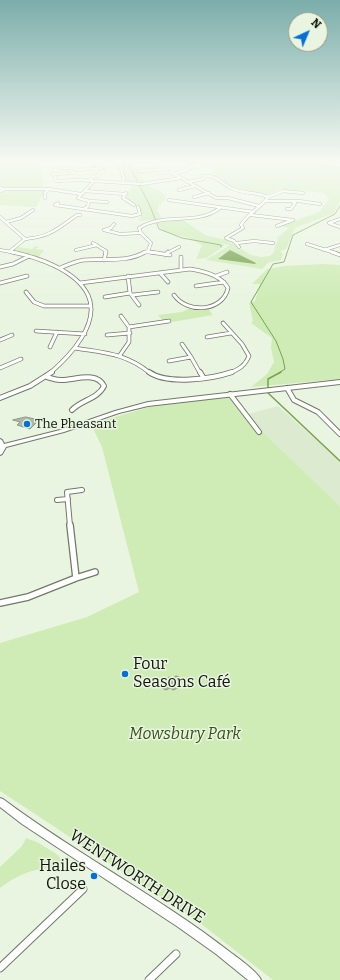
<!DOCTYPE html>
<meta charset="utf-8">
<style>
body{margin:0}
#map{position:relative;width:340px;height:980px;overflow:hidden;background:#eaf5e1;font-family:Bitter,serif}
canvas{display:block}
.north{position:absolute;left:288px;top:12px;width:40px;height:40px;box-sizing:border-box;background:#eaf5e1;border:1px solid #939b8c;border-radius:50%;rotate:44deg;font-size:11px;font-weight:700;line-height:16px;text-align:center;color:#10140d}
.north::after{content:'';display:block;margin:auto;width:14px;height:18px;background:#0270d8;clip-path:polygon(50% 0,100% 100%,50% 72%,0 100%)}
</style>
<div id="map">
<canvas width="340" height="980"></canvas>
<div class="north">N</div>
</div>
<script>
const ctx = document.querySelector('canvas').getContext('2d');
ctx.lineJoin = 'round';
function paint(path, color) { ctx.fillStyle = color; ctx.fill(path, 'evenodd'); }
function stroke(path, color, width, dash) { ctx.strokeStyle = color; ctx.lineWidth = width; ctx.lineCap = dash ? 'butt' : 'round'; ctx.setLineDash(dash || []); ctx.stroke(path); }
function drawText(font, color, halo, rows, align = 'center') {
  ctx.font = font + ' Bitter,serif'; ctx.lineWidth = 3; ctx.setLineDash([]); ctx.textBaseline = 'middle'; ctx.strokeStyle = halo; ctx.fillStyle = color; for (const [text, x, y, turn = 0] of rows) {
    ctx.save(); ctx.translate(x, y); ctx.rotate((+turn || 0) * Math.PI / 180); ctx.textAlign = isNaN(turn) ? turn : align; if (halo) ctx.strokeText(text, 0, 0); ctx.fillText(text, 0, 0); ctx.restore();
  }
}
paint(new Path2D(`
 M278 406 340 461V506L262 431 248 414Z`), '#dcebd0');
paint(new Path2D(`
 M0 161H35C44 169 45 177 42 188L0 187Z
 M132 161H148L132 163H134V165C145 183 146 185 165 194L166 199 158 206 159 208 157 210 162 219 139 221 141 214 139 206 124 197 131 188 132 185 120 183 123 179 118 165 120 163H131Z
 M149 161H313L340 167V202L334 213 295 228 286 249 280 251 283 254 281 260 269 262 262 269 206 260 230 245 216 242 225 245 207 258 196 259 202 245C197 243 191 238 185 237 175 234 162 235 158 223L182 219 205 235 226 240 251 255 261 257 270 256 273 253 278 239 277 238 289 228 281 226 319 212 329 199 324 193 279 189 268 195 241 191 227 186 221 179 213 176 211 169 201 164Z
 M47 189 36 207 0 205V191Z
 M36 246 39 247 36 249 44 250 38 258 13 251 19 247 32 249Z
 M323 264 340 265V379L251 387 267 374 274 362 271 347 272 338 251 323 253 321 249 303 255 301 260 284H252L267 269 284 266Z
 M207 307 213 315 172 322 170 320 163 321 158 315 182 312 190 308Z
 M235 396 262 431 340 506V980H273L196 920 0 791V643L87 617 139 592 102 447 91 424 163 403Z
 M26 838 37 842 58 855 65 867C37 868 23 871 0 888V867L22 846Z`), '#cfecb7');
paint(new Path2D(`
 M230 250 256 263 255 264 218 259Z`), '#77a24e');
stroke(new Path2D(`
 M150 162 128 163 150 206 159 229 182 238 221 245V247
 M279 373 285 369 283 359 276 341 251 302 273 264 284 262 293 235 335 214 340 206`), '#77a24e', 1);
stroke(new Path2D(`
 M281 372 268 379V393L340 461`), '#77a24e', 1.5);
const building = new Path2D(`
 M26 417 39 420 30 429 17 425 20 422 13 420Z
 M176 676 181 678V682L177 684 178 688 173 690 170 688 166 690 162 688 161 684 165 682V679L169 677 173 678Z`);
paint(building, '#adb8a5');
stroke(building, '#8f9986', 1);
const minorFar4 = new Path2D(`
 M121 161 123 163 120 165 124 179 122 183
 M93 165H98L99 168
 M156 166 160 171 165 173 169 172 178 176 216 198
 M61 168H75L76 170 102 168
 M139 171 158 170
 M53 173 56 181 78 180 142 184 181 178
 M53 174 69 173
 M173 174 188 170 186 169 192 167 189 165
 M89 181 94 176H99V173L104 171
 M187 182 203 179 205 176C217 175 223 185 233 189 245 194 257 192 268 197 261 208 248 213 241 225L243 228 226 238 234 241 239 247
 M0 188 5 189 0 191
 M5 189H49L81 194
 M179 190 195 186
 M85 191 125 194
 M126 193 123 198 134 205
 M194 197 209 193
 M268 197 283 191 303 193
 M45 198V193L49 189
 M216 198H228L259 206
 M169 200 254 212
 M89 201 107 202
 M266 201H299L320 204
 M58 203 55 205 132 216 140 214 138 207
 M84 209 88 206 89 201 78 198 94 181
 M287 209H291L295 203 293 202
 M251 215 293 220 277 226
 M0 217 25 239 9 252
 M340 219 329 223 340 227
 M6 222 21 218 33 210
 M114 224 111 228 104 230 120 234 140 233
 M25 239C50 237 57 229 77 215H80
 M93 243 106 251 105 253
 M237 243 254 241 273 243
 M307 244 335 253
 M0 250 17 253
 M76 250 97 245
 M324 250 340 245
 M146 252 158 253
 M143 253 148 251 151 243 141 233 139 228C164 212 197 226 220 208
 M167 253 179 247`);
const minorFar3 = new Path2D(`
 M12 252C37 257 76 270 88 295 101 323 70 356 50 373
 M150 252 170 255
 M332 252 340 255
 M165 255 168 252
 M181 257V269
 M104 260 106 252
 M0 267 13 264 29 256
 M60 268C68 265 75 261 84 260 103 258 127 263 145 252
 M160 273 168 282
 M128 276 130 293 139 305
 M216 276 227 272
 M0 283 27 276
 M80 283 190 269C204 271 221 275 228 288 223 312 187 314 174 295
 M196 286 224 282
 M26 292 34 302 44 306H91
 M133 295 158 292
 M105 297 130 293
 M121 316 129 327
 M223 323 242 344 249 356C245 366 239 369 230 373
 M36 331 85 334
 M107 335 130 333
 M207 337 231 333
 M0 340 12 335
 M182 344 191 357
 M50 347 57 332
 M75 348C105 353 125 353 150 373
 M120 355 129 342V327L169 321
 M169 361 191 357 200 373
 M0 368 21 359`);
const minorFar2 = new Path2D(`
 M149 372C167 385 212 379 232 372
 M200 372 203 377
 M47 377C51 378 55 380 60 380 73 381 96 370 104 386 98 399 81 400 72 410
 M287 388 294 400 318 412 340 434
 M230 394 259 432
 M0 398 30 386 52 372
 M57 500 68 499
 M70 526 67 492 82 490`);
const minorFar1 = new Path2D(`
 M76 578 95 572
 M0 603 28 597 76 578 70 525`);
const minor = new Path2D(`
 M0 968 83 889
 M149 980 176 954`);
const tertiary = new Path2D(`
 M0 798 3 799C76 854 158 896 230 952 238 958 258 972 261 980H248L216 954 178 927 22 824 0 807Z`);
const secondary = new Path2D(`
 M340 380V384L148 406 119 413 64 432 6 447 2 454 0 455V439L2 440 4 444 60 430 115 411 148 402Z`);
stroke(minorFar4, '#707a68', 3.5);
stroke(minorFar3, '#707a68', 4.5);
stroke(minorFar2, '#707a68', 6);
stroke(minorFar1, '#707a68', 8);
stroke(minor, '#707a68', 9);
stroke(tertiary, '#707a68', 2);
stroke(secondary, '#707a68', 2);
stroke(minorFar4, '#fff', 2.5);
stroke(minorFar3, '#fff', 3);
stroke(minorFar2, '#fff', 4);
stroke(minorFar1, '#fff', 5.5);
stroke(minor, '#fff', 7);
paint(tertiary, '#fff');
paint(secondary, '#fff');
const sky = ctx.createLinearGradient(0, 0, 0, 298);
sky.addColorStop(0, '#7badaa');
sky.addColorStop(0.54, '#f6faf2');
sky.addColorStop(1, '#f6faf200');
ctx.fillStyle = sky;
ctx.fillRect(0, 0, 340, 298);
for (const [x, y, r, color] of [
 [27,424,4,"#0270d8"],
 [125,674,4,"#0270d8"],
 [94,876,4,"#0270d8"]
]) { const dot = new Path2D(); dot.arc(x, y, r, 0, 2 * Math.PI); ctx.fillStyle = color; ctx.fill(dot); stroke(dot, '#eaf5e1', 1.5); }
drawText('13px', '#10140d', '#eaf5e1', [
 ["The Pheasant",35,424]
], 'left');
drawText('16px', '#10140d', '#eaf5e1', [
 ["Four",133,665],
 ["Seasons Café",133,683],
 ["Hailes",86,867,"right"],
 ["Close",86,885,"right"]
], 'left');
drawText('italic 16px', '#365217', '#eaf5e1', [
 ["Mowsbury Park",185,735]
]);
drawText('16px', '#10140d', '#eaf5e1', [
 ["WENTWORTH DRIVE",137,877,33]
]);
</script>
